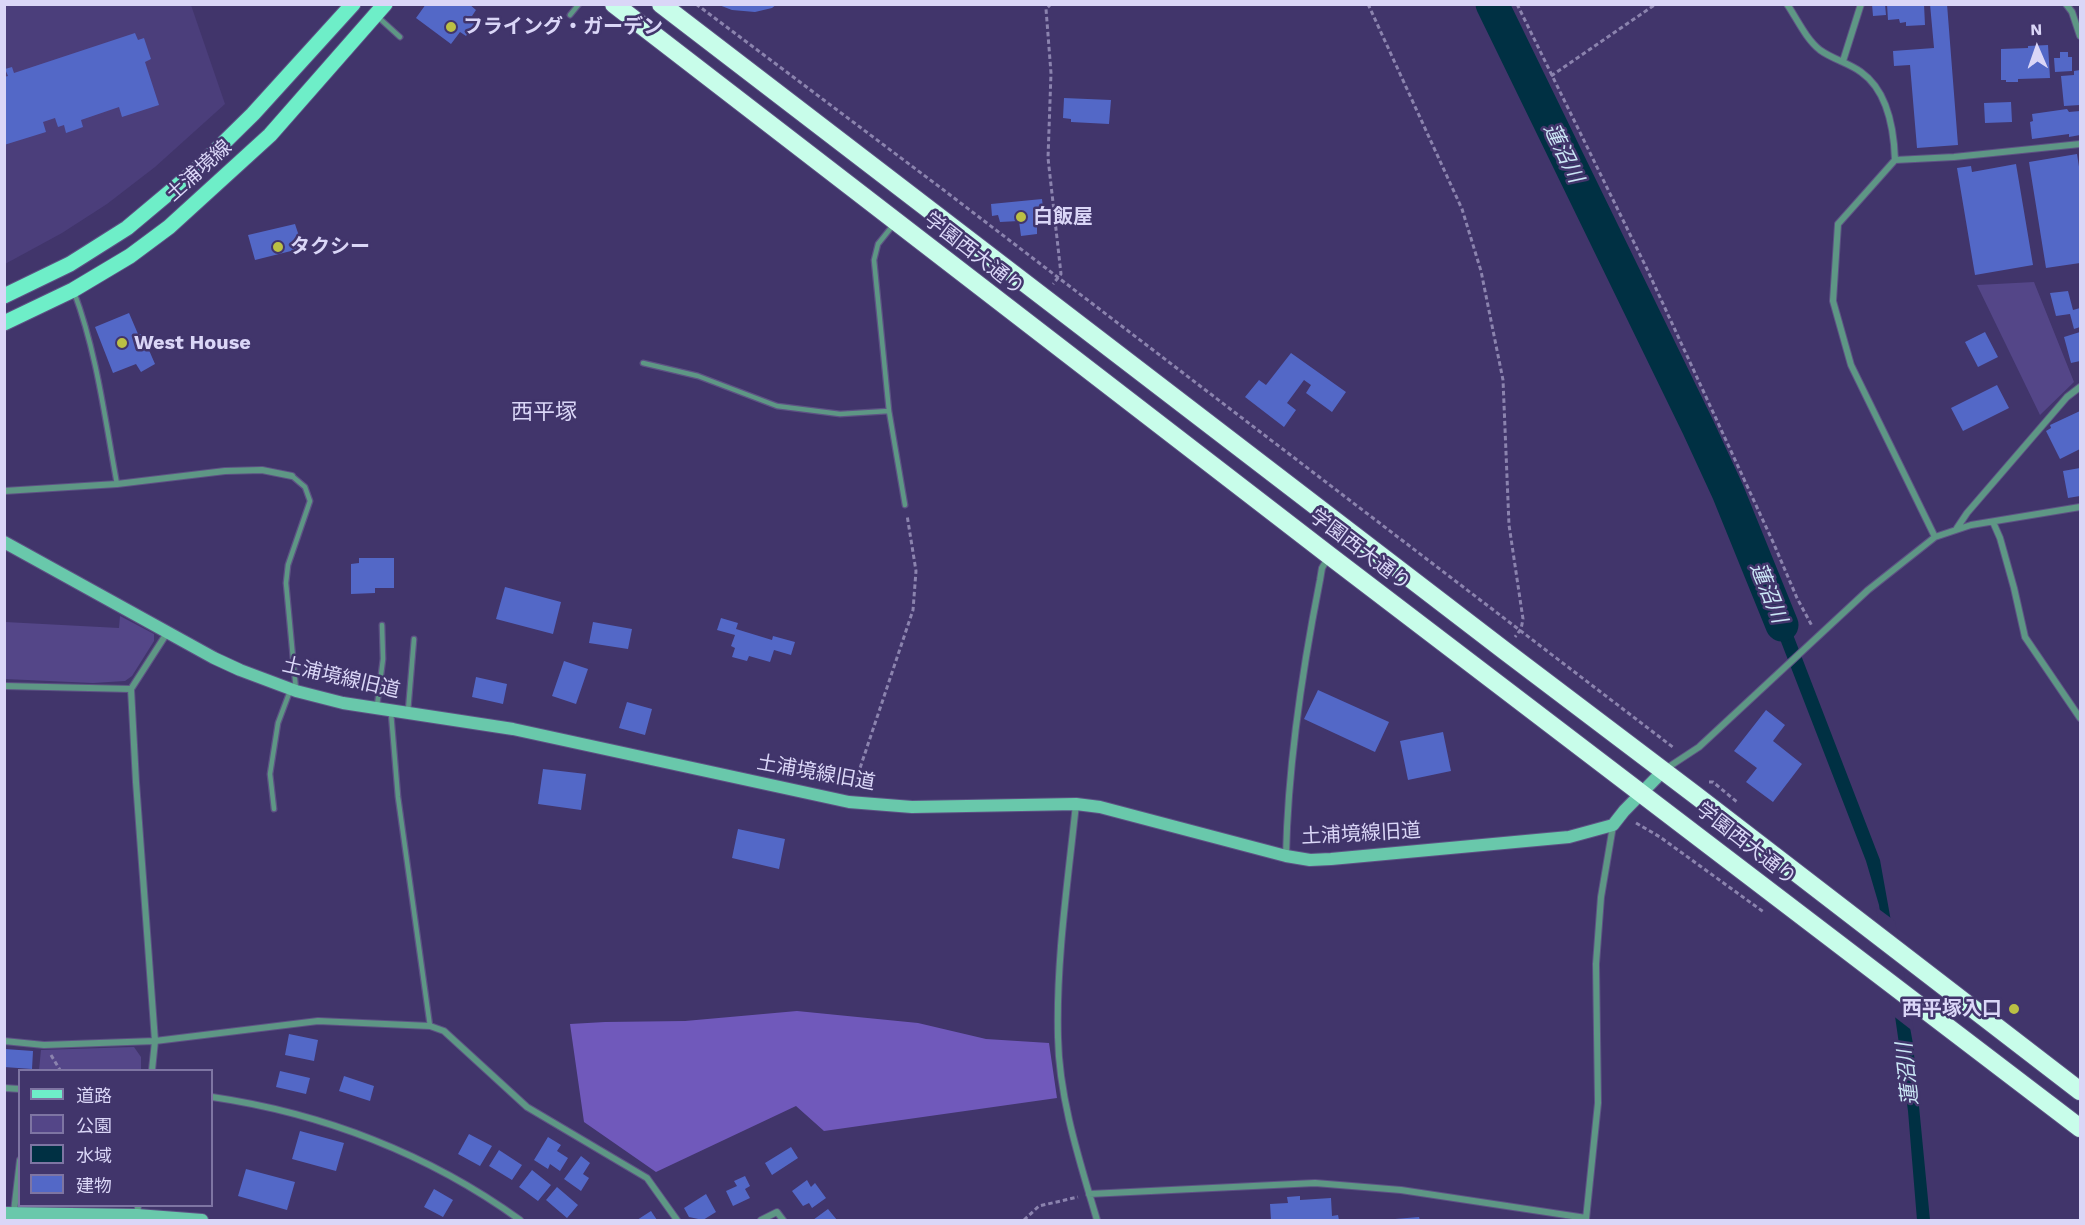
<!DOCTYPE html>
<meta charset="utf-8">
<style>
body{margin:0}
#map{position:relative;width:2085px;height:1225px;overflow:hidden;background:#41356b;font-family:"Work Sans","Noto Sans JP",sans-serif}
canvas{display:block}
.frame{position:absolute;inset:0;border:6px solid #dad6f7;pointer-events:none}
.legend{position:absolute;left:18px;top:1069px;width:195px;height:138px;box-sizing:border-box;background:#41356b;border:2px solid #7e75a3;margin:0;padding:8px 10px;list-style:none;font-size:18px;color:#dad6f7}
.legend li{display:flex;align-items:center;gap:12px;height:30px}
.legend b{width:30px;border:2px solid #7e75a3}
.north{position:absolute;left:2007px;top:18px;width:60px;height:60px;-webkit-text-stroke:4px #41356b;paint-order:stroke;rotate:358deg;font-size:16px;font-weight:700;line-height:24px;text-align:center;color:#dad6f7}
.north::after{content:'';display:block;margin:auto;width:21px;height:27px;background:#dad6f7;clip-path:polygon(50% 0,100% 100%,50% 72%,0 100%)}
</style>
<div id="map">
<canvas width="2085" height="1225"></canvas>
<div class="frame"></div>
<ul class="legend">
<li><b style="height:8px;background:#6eeec8"></b>道路</li>
<li><b style="height:16px;background:#544688"></b>公園</li>
<li><b style="height:16px;background:#003043"></b>水域</li>
<li><b style="height:16px;background:#5368c7"></b>建物</li>
</ul>
<div class="north">N</div>
</div>
<script>
const ctx = document.querySelector('canvas').getContext('2d');
ctx.lineJoin = 'round';
function paint(path, color) { ctx.fillStyle = color; ctx.fill(path, 'evenodd'); }
function stroke(path, color, width, dash) { ctx.strokeStyle = color; ctx.lineWidth = width; ctx.lineCap = dash ? 'butt' : 'round'; ctx.setLineDash(dash || []); ctx.stroke(path); }
function drawText(font, color, halo, rows, align = 'center') {
  ctx.font = font + ' "Work Sans","Noto Sans JP",sans-serif'; ctx.lineWidth = 5; ctx.setLineDash([]); ctx.textBaseline = 'middle'; ctx.strokeStyle = halo; ctx.fillStyle = color; for (const [text, x, y, turn = 0] of rows) {
    ctx.save(); ctx.translate(x, y); ctx.rotate((+turn || 0) * Math.PI / 180); ctx.textAlign = isNaN(turn) ? turn : align; if (halo) ctx.strokeText(text, 0, 0); ctx.fillText(text, 0, 0); ctx.restore();
  }
}
paint(new Path2D(`
 M5 5H191L225 104 155 167 107 204 62 233 5 264Z`), '#4b3e7b');
paint(new Path2D(`
 M2034 282 2074 382 2040 415 1977 285Z
 M120 616 154 634V641L132 676 125 681 93 683 5 679V622L119 628Z
 M134 1047 141 1057V1070H39L41 1050Z`), '#544688');
paint(new Path2D(`
 M797 1011 918 1023 986 1039 1049 1043 1057 1098 824 1131 796 1106 656 1172 584 1122 570 1024 605 1022 685 1021Z`), '#7059bb');
paint(new Path2D(`
 M1772 580 1880 860 1913 1044 1930 1220H1917L1908 1111 1899 1044 1879 905 1866 861 1759 585Z`), '#003043');
paint(new Path2D(`
 M1876 907 1895 921 1914 1032 1892 1015Z`), '#41356b');
stroke(new Path2D(`
 M1492 4 1698 427 1728 492 1782 625`), '#003043', 33);
paint(new Path2D(`
 M426 4H469L476 10 470 19 475 23 466 36 460 32 451 44 416 18Z
 M777 4 772 8 755 12 732 10 719 5Z
 M1872 4H1885L1886 15 1873 16Z
 M1887 4H1924L1925 25 1906 26V22L1900 23 1899 19 1888 20Z
 M1930 4H1947L1958 145 1917 148 1910 65 1894 66 1893 51 1934 48Z
 M135 33 138 40 144 38 151 59 145 62 159 105 122 117 119 107 81 120 83 127 66 133 64 125 58 127 55 118 43 122 46 132 4 145V77L8 76 5 69 12 67 14 73Z
 M2048 45 2050 78 2018 79V82H2006V80H2001V49L2028 48V46Z
 M2060 52H2068V57H2072V71L2055 72 2054 58H2060Z
 M2080 70V105L2064 106 2061 76 2074 75V71Z
 M1064 98 1111 100 1109 124 1071 122V119L1063 118Z
 M2011 102 2012 122 1985 123 1984 103Z
 M2067 109 2069 112 2080 111V135L2069 137V134L2032 139 2030 122 2033 121 2032 114Z
 M2077 154 2080 173V263L2046 268 2029 162Z
 M2016 164 2033 265 1975 275 1957 168 1971 166 1972 172Z
 M1042 199 1044 218 1037 220V234L1021 236 1019 221 1000 222 998 215 992 216 991 204Z
 M295 224 303 248 255 260 248 235Z
 M2068 291 2073 310 2080 308V327L2074 329 2070 314 2056 316 2050 293Z
 M129 313 138 334H142L155 364 141 372 136 364 113 373 95 327Z
 M1985 332 1998 357 1978 367 1965 342Z
 M2080 332V361L2071 363 2064 337Z
 M1291 353 1346 392 1332 412 1306 393 1311 385 1304 380 1287 403 1296 410 1284 427 1245 397 1259 380 1266 385Z
 M1997 385 2009 408 1963 431 1951 408Z
 M2080 411V449L2060 459 2046 431 2051 428 2050 425Z
 M2080 468V496L2068 498 2063 471Z
 M359 558H394V588H375V593L351 594V564L359 563Z
 M505 587 561 602 553 634 496 619Z
 M721 618 738 623 736 629 772 640 773 636 795 642 791 655 774 650 770 662 749 656 747 661 732 657 735 648 731 646 735 635 717 630Z
 M593 622 632 629 628 649 589 643Z
 M564 661 588 669 576 704 552 696Z
 M476 677 507 684 503 704 472 697Z
 M1318 690 1389 722 1375 752 1304 719Z
 M627 702 652 709 645 735 619 728Z
 M1766 710 1785 725 1773 741 1802 764 1773 802 1746 782 1757 768 1734 751Z
 M1443 732 1451 771 1408 780 1400 741Z
 M543 769 586 774 581 810 538 804Z
 M738 829 785 839 779 869 732 858Z
 M289 1034 318 1040 314 1061 285 1055Z
 M5 1049 33 1051 32 1069 4 1067Z
 M280 1071 310 1078 306 1094 276 1087Z
 M344 1076 374 1086 370 1101 339 1091Z
 M300 1131 344 1143 336 1171 292 1159Z
 M469 1134 492 1146 480 1166 458 1154Z
 M548 1137 561 1145 557 1151 568 1158 560 1171 550 1164 548 1169 534 1160Z
 M791 1147 798 1158 772 1175 765 1163Z
 M499 1150 522 1165 512 1180 489 1166Z
 M581 1156 590 1163 583 1174 589 1178 581 1191 564 1179Z
 M246 1169 295 1182 287 1210 238 1196Z
 M532 1170 551 1185 538 1201 519 1187Z
 M745 1176 750 1186 745 1189 750 1198 733 1206 726 1191 737 1186 734 1181Z
 M807 1180 811 1187 815 1183 826 1198 812 1208 809 1203 803 1206 792 1191Z
 M557 1187 578 1205 567 1218 546 1200Z
 M434 1189 453 1200 443 1217 424 1207Z
 M706 1194 716 1212 703 1220 689 1217 684 1208Z
 M1300 1196V1200L1331 1198 1332 1216 1338 1215 1339 1220H1271L1270 1204 1288 1203 1287 1197Z
 M828 1209 837 1220H813Z
 M651 1211 657 1220H637Z
 M1419 1217 1420 1220H1395V1219Z`), '#5368c7');
const lane = new Path2D(`
 M570 15 579 4
 M378 17 400 37
 M894 224 878 244 874 260 889 411 905 505
 M74 292C97 353 105 420 117 484
 M643 363 698 376 777 406 840 414 889 411
 M292 476 305 487 310 501 288 565 286 583 296 690
 M377 706 383 659 382 625
 M408 711 414 639
 M391 713 398 797 430 1026
 M274 809 270 774 278 723 290 691`);
const street = new Path2D(`
 M1787 4C1797 19 1806 39 1820 50 1832 59 1849 63 1861 72 1888 91 1894 130 1895 160
 M2066 4 2072 12 2080 36
 M1843 61 1861 4
 M4 491 117 484 225 471 262 470 292 476
 M1993 522 2000 538 2014 588 2025 637 2080 718
 M1957 528 1967 513 2067 397 2080 387
 M1935 537 1851 365 1833 301 1838 224 1895 160 1954 157 2080 144
 M4 686 131 689
 M1664 770 1699 747 1868 590 1935 537 1971 525 2080 507
 M1076 804C1068 881 1056 960 1058 1037 1059 1099 1080 1162 1097 1220
 M1286 856C1288 763 1302 671 1320 580L1322 568 1328 558
 M4 1041 44 1045 155 1041 318 1021 430 1026 444 1031 527 1107 647 1178 677 1220
 M152 1070 155 1041 136 782 131 689 167 633
 M4 1088 20 1089
 M212 1097C322 1113 429 1154 520 1220
 M1089 1194 1315 1183 1401 1190 1586 1218
 M137 1217 138 1206
 M1586 1219 1598 1103 1596 964 1601 897 1613 826
 M13 1220 20 1160
 M761 1220 777 1212 783 1220`);
const secondary = new Path2D(`
 M4 542 214 658 240 670 296 691 343 703 513 729 849 802 912 807 1076 804 1100 807 1286 856 1310 860 1331 859 1569 837 1613 825 1624 811 1664 770
 M4 1213 137 1215 202 1220`);
const primary = new Path2D(`
 M4 296 70 264 127 228 195 171 253 114 353 4
 M4 323 73 290 130 256 169 227 270 135 385 4`);
const highway = new Path2D(`
 M614 4 1330 556 2080 1128
 M661 4 1505 651 1694 794 2080 1091`);
stroke(lane, '#5d5284', 7);
stroke(street, '#5d5284', 8);
stroke(secondary, '#5d5284', 14);
stroke(primary, '#5d5284', 17);
stroke(highway, '#5d5284', 20);
stroke(new Path2D(`
 M696 4 941 188 1674 748
 M1051 4 1046 9 1051 73 1048 158 1061 274 1053 284
 M1368 4 1462 209 1481 271 1503 380 1509 525 1523 619 1521 629 1515 637
 M1517 4 1646 267 1773 542 1797 598 1812 626
 M1551 76 1656 4
 M1709 782H1713L1737 802
 M853 789 913 610 916 571 907 515
 M1636 823 1660 837 1765 913
 M51 1055 60 1070
 M1024 1220 1039 1206 1078 1197`), '#8b83ae', 3, [4.5, 3]);
stroke(lane, '#5e9785', 4.5);
stroke(street, '#5e9785', 6);
stroke(secondary, '#69c8ab', 12);
stroke(primary, '#6eeec8', 15);
stroke(highway, '#c8fdea', 18);
for (const [x, y, r, color] of [
 [451,27,6,"#bbc044"],
 [1021,217,6,"#bbc044"],
 [278,247,6,"#bbc044"],
 [122,343,6,"#bbc044"],
 [2014,1009,6,"#bbc044"]
]) { const dot = new Path2D(); dot.arc(x, y, r, 0, 2 * Math.PI); ctx.fillStyle = color; ctx.fill(dot); stroke(dot, '#41356b', 2); }
drawText('bold 20px', '#dad6f7', '#41356b', [
 ["フライング・ガーデン",463,27],
 ["白飯屋",1033,217],
 ["タクシー",290,247],
 ["West House",134,343],
 ["西平塚入口",2002,1009,"right"]
], 'left');
drawText('20px', '#dad6f7', '#41356b', [
 ["土浦境線",199,171,-42],
 ["学園西大通り",974,254,38],
 ["学園西大通り",1360,550,37],
 ["土浦境線旧道",341,678,13],
 ["土浦境線旧道",816,773,10],
 ["土浦境線旧道",1361,834,-3],
 ["学園西大通り",1746,844,38]
]);
drawText('italic 21px', '#cae6f5', '#41356b', [
 ["蓮沼川",1563,153,64],
 ["蓮沼川",1768,593,68],
 ["蓮沼川",1908,1074,-96]
]);
drawText('22px', '#dad6f7', '#41356b', [
 ["西平塚",544,413]
]);
</script>
